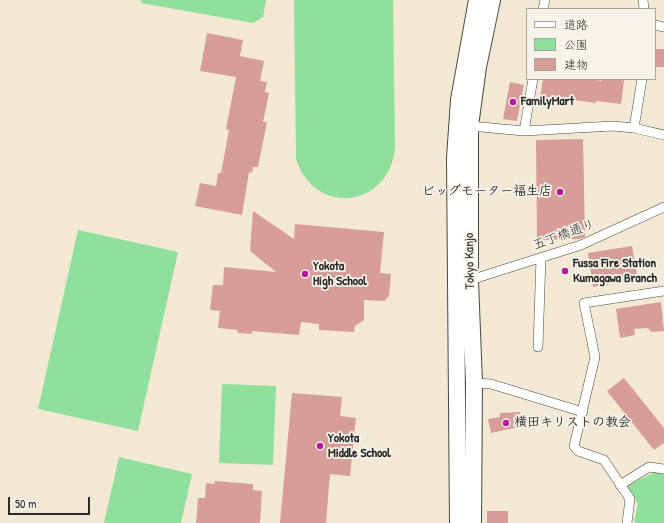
<!DOCTYPE html>
<meta charset="utf-8">
<style>
body{margin:0}
#map{position:relative;width:664px;height:523px;overflow:hidden;background:#f3e8d3;font-family:"Patrick Hand","Klee One",sans-serif}
canvas{display:block}
.legend{position:absolute;left:526px;top:8px;width:130px;height:72px;box-sizing:border-box;background:#f7f3e8;border:1px solid #a5a39c;margin:0;padding:5px 7px;list-style:none;font-size:12px;color:#2b2b2b}
.legend li{display:flex;align-items:center;gap:8px;height:20px}
.legend b{width:20px;border:1px solid #a5a39c}
.scale{position:absolute;left:8px;top:497px;width:82px;height:18px;box-sizing:border-box;border:2px solid #2b2b2b;border-top:0;padding-left:5px;font-size:12px;line-height:14px;white-space:nowrap;color:#2b2b2b;-webkit-text-stroke:3px #f7f3e8;paint-order:stroke}
</style>
<div id="map">
<canvas width="664" height="523"></canvas>
<ul class="legend">
<li><b style="height:5px;background:#fff"></b>道路</li>
<li><b style="height:11px;background:#91df9d"></b>公園</li>
<li><b style="height:11px;background:#d79e97"></b>建物</li>
</ul>
<div class="scale">50 m</div>
</div>
<script>
const ctx = document.querySelector('canvas').getContext('2d');
ctx.lineJoin = 'round';
function paint(path, color) { ctx.fillStyle = color; ctx.fill(path, 'evenodd'); }
function stroke(path, color, width, dash) { ctx.strokeStyle = color; ctx.lineWidth = width; ctx.lineCap = dash ? 'butt' : 'round'; ctx.setLineDash(dash || []); ctx.stroke(path); }
function drawText(font, color, halo, rows, align = 'center') {
  ctx.font = font + ' "Patrick Hand","Klee One",sans-serif'; ctx.lineWidth = 3.5; ctx.setLineDash([]); ctx.textBaseline = 'middle'; ctx.strokeStyle = halo; ctx.fillStyle = color; for (const [text, x, y, turn = 0] of rows) {
    ctx.save(); ctx.translate(x, y); ctx.rotate((+turn || 0) * Math.PI / 180); ctx.textAlign = isNaN(turn) ? turn : align; if (halo) ctx.strokeText(text, 0, 0); ctx.fillText(text, 0, 0); ctx.restore();
  }
}
paint(new Path2D(`
 M141 0H266L263 17 253 23 141 3Z
 M294 0H393L395 149C388 209 314 216 296 159Z
 M78 230 178 252 138 431 38 409Z
 M222 384 276 386 273 465 219 463Z
 M119 457 192 474 181 523H104Z
 M657 471 664 472V523H636L634 521 638 504 627 486Z`), '#91df9d');
paint(new Path2D(`
 M207 33 243 40 240 56 264 61 260 81 267 82 265 92 269 93 263 122H267L258 167H253L252 173 249 172 242 215 195 206 200 183 216 186 218 173H221L229 130 226 129 236 77 200 71Z
 M655 49H664V67H655Z
 M543 79H590L602 81V79H613L624 80 621 104 596 101V103L573 100V102L549 98V100L540 99Z
 M510 82 524 85 517 121 503 119Z
 M583 139 585 237 579 239 537 240 536 140Z
 M253 211 294 239 295 224 384 232 380 273 391 274 389 296 384 301 364 300V320L355 326 354 332 319 330V324L301 322 299 335 252 331V334L237 333 238 330 218 328 220 311 210 310 213 285H223L224 267 276 272 250 251Z
 M632 246 638 280 593 287 588 253Z
 M661 302 664 331 652 332 647 328 634 329 635 335 620 338 616 309Z
 M624 378 664 428V443L654 450 607 391Z
 M292 393 342 397 340 416 356 418 350 476 330 474 326 523H280Z
 M520 412 523 426 491 433 488 419 500 417V413Z
 M215 481 253 484V490L262 491 260 523H196L198 498H205L206 483 214 484Z
 M487 511H508V523H487Z`), '#d79e97');
const street = new Path2D(`
 M643 0 644 9
 M543 9 545 0
 M655 25 664 27
 M470 126 524 131 613 126 634 128 664 135
 M634 128 642 79
 M524 131 533 79
 M467 281 581 245 664 207
 M538 347 541 258
 M474 383 491 384 583 412
 M620 485 649 467 664 469
 M627 523 630 499 604 460 578 451 574 446 595 357 584 303 664 291`);
const highway = new Path2D(`
 M458 523 455 158 459 100 477 0
 M473 523 474 383 470 281V126L478 67 492 0`);
stroke(street, '#494744', 10);
stroke(highway, '#494744', 18);
stroke(street, '#fff', 9);
stroke(highway, '#fff', 16);
for (const [x, y, r, color] of [
 [513,102,4,"#b5179e"],
 [560,192,4,"#b5179e"],
 [565,271,4,"#b5179e"],
 [305,274,4,"#b5179e"],
 [506,423,4,"#b5179e"],
 [320,446,4,"#b5179e"]
]) { const dot = new Path2D(); dot.arc(x, y, r, 0, 2 * Math.PI); ctx.fillStyle = color; ctx.fill(dot); stroke(dot, '#f7f3e8', 1.5); }
drawText('bold 13px', '#2b2b2b', '#f7f3e8', [
 ["FamilyMart",521,102],
 ["ビッグモーター福生店",552,192,"right"],
 ["Fussa Fire Station",573,264],
 ["Kumagawa Branch",573,279],
 ["Yokota",313,267],
 ["High School",313,282],
 ["横田キリストの教会",514,423],
 ["Yokota",328,439],
 ["Middle School",328,454]
], 'left');
drawText('13px', '#2b2b2b', '#f7f3e8', [
 ["五丁橋通り",564,235,-20],
 ["Tokyo Kanjo",470,261,-91]
]);
</script>
